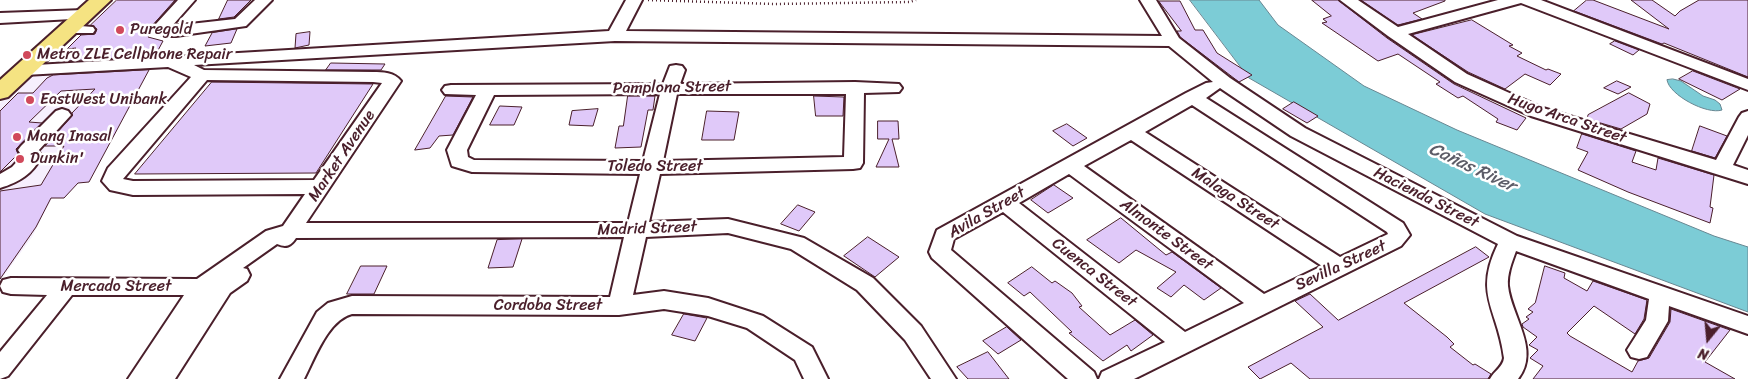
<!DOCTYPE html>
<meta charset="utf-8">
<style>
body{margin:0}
#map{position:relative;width:1748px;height:379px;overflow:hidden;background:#fff;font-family:Sriracha,sans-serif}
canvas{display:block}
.north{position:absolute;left:1683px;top:314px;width:50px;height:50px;-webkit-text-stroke:4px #fff;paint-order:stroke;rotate:197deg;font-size:14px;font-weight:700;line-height:20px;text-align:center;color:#4a1f2b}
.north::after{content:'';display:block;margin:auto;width:18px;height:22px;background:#4a1f2b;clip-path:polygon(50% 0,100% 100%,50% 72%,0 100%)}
</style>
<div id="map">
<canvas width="1748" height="379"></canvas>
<div class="north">N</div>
</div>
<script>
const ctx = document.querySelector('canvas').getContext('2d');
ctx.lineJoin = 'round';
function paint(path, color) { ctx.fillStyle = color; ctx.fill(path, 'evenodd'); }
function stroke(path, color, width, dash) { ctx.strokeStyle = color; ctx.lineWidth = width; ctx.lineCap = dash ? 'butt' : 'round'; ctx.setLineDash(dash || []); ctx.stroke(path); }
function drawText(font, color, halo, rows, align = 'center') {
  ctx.font = font + ' Sriracha,sans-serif'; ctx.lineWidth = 5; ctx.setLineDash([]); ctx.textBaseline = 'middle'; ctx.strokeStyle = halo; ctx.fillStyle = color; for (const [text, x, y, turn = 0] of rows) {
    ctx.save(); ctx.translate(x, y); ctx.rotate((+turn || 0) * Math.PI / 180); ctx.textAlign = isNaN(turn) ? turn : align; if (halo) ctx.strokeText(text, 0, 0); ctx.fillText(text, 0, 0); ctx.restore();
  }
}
paint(new Path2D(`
 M129 67 52 198 32 237 0 281V103L32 73Z`), '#f6effd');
const water = new Path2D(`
 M1190 0H1259L1278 25 1364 86 1457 130 1714 236 1748 247V312L1485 214 1249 78Z
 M1673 79 1681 81 1703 96 1715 100 1720 104 1722 110C1707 115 1669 95 1667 80Z`);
paint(water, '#7cccd6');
stroke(water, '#688792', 1);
const building = new Path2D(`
 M117 0H175L151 27 153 31 148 37 163 41 155 56 64 61 76 48 67 49 81 35 95 34 97 29 91 25Z
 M228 0H251L234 17 219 19Z
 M1312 0H1338L1387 38 1454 84 1526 118 1517 130 1496 122 1498 119 1463 96 1458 98 1436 84 1440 82 1398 54 1378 61 1322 23 1327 22 1323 19 1331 16Z
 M1361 0H1445V1L1413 13 1422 19 1398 25Z
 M1587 0H1593L1669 29 1631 0H1652L1675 16 1680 11 1699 0H1748V77L1664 43 1662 44 1574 11Z
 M1159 1H1180L1195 30H1203L1217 53 1252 75 1239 82 1180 37 1177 31H1181Z
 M1472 20 1513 45 1509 46 1522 53 1517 56 1546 70 1548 69 1561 74 1550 85 1525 74 1505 89 1468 72 1412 35Z
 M237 29 231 43 205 46 212 33Z
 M310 32 309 45 295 48 296 34Z
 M1615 41 1639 50 1633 55 1610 44Z
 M331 63 385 64 381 70H326Z
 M149 70 89 182 78 183 64 198H51L36 227 0 279V191L41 185 64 146H45L72 116V113L95 89 61 91 29 122 42 123 16 149 18 154 0 172V111L18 93H33L47 78 53 75Z
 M1693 71 1740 89 1722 100 1679 79Z
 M1617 81 1631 87 1618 94 1604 88Z
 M212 82 373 84 316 173 135 174Z
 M1629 93 1650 104 1647 114 1621 129 1587 119 1588 115Z
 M446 96 473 97 453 135 439 136 430 148 415 150Z
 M628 96H655L653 110H648L641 147 615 148 619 126H623Z
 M814 96 844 97 843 116H816Z
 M1294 102 1318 116 1307 123 1283 109Z
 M500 106 522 107 514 125H490Z
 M598 109 593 126 569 125 572 111Z
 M707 111 739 112 734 140H702Z
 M878 121H898L899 139H892L899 167H876L889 139H878Z
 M1067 124 1087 138 1073 146 1053 131Z
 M1700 126 1727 136 1715 158 1692 151Z
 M1582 134 1636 151 1632 162 1656 170 1658 158 1714 175 1710 207 1713 208 1710 223 1628 192 1578 170 1588 152 1577 148Z
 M1054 185 1073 198 1048 213 1031 200Z
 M798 205 815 212 799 231 781 224Z
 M1121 218 1166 255 1172 252 1221 288 1204 300 1184 285 1171 297 1157 288 1176 272 1136 250 1119 263 1087 240Z
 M868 237 899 257 875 277 844 256Z
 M522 239 513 267 488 268 497 240Z
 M1476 247 1489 257 1404 303 1447 337 1454 344 1450 347 1473 365 1475 364 1491 374 1488 379H1310L1291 363 1260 379 1248 367 1323 327 1295 301 1310 294 1338 320Z
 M361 266H387L374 294H347Z
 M1545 266 1565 273 1564 278 1587 291 1593 281 1647 300 1644 319 1635 334 1594 306 1567 333 1570 336 1632 372 1638 361 1649 358 1670 322 1671 309 1730 330 1705 362 1735 379H1533L1543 366 1530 358 1538 350 1529 345 1537 337 1523 327 1522 324 1529 319 1526 317 1533 312 1528 309 1535 303Z
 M1032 267 1052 283 1055 281 1072 293 1082 306 1079 307 1110 335 1135 320 1153 335 1131 351 1127 345 1103 361 1069 333 1072 332 1030 292 1024 296 1008 283Z
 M684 314 707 318 695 341 672 335Z
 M1007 327 1021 340 998 354 983 341Z
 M988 352 1009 379H968L957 367Z`);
paint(building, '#e0c9f9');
stroke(building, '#4a1f2b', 1);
const minor = new Path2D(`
 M178 0H195L172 26 235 19 255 0H272L246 26 176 36C167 36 158 36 153 28L155 25Z
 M626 0H642L626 31 1162 36 1140 0H1156L1179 38 1230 78 1305 128 1517 236 1748 316V334L1669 306 1668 321 1647 357 1639 359 1631 357 1627 350 1646 320 1649 299 1516 251C1512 262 1507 274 1508 286 1511 316 1541 350 1518 379H1490C1494 371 1503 367 1504 358 1498 309 1473 295 1498 244L1291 136 1220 88 1206 98 1403 223 1410 235 1401 246 1134 379H1099L1102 372 1165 342 1003 212 954 239 951 250 1094 372 1097 379H1068L932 258 929 252 937 230 1186 93 1206 83 1213 82 1169 46 615 41 194 65 204 70 373 72C383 72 394 72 401 81L306 223H628L640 174 472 172 452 166 447 150 476 95 445 94 442 90 445 86 451 85 663 84 670 66 676 65 682 66 685 70 680 84 855 82 899 84 902 88 899 92 864 93 863 163 860 168 853 169 660 174 649 222 728 219 804 238 873 278 921 326 956 379H931L905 340 857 290 791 249 728 233 646 237 633 295 664 291 708 298 763 316 812 347 828 379H804L795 360 747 328 708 316 664 309 619 315 352 314C328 320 315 358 304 379H280L317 312 328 303 352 296 610 297 624 237 296 238C291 246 286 248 277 244L243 268 247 269 250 275 247 281 230 293 175 379H128L184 295H72L8 376 0 379V352L47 295 11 294 3 292 0 286 3 280 11 278 197 279 266 231 283 226 305 194 133 195 110 190 102 181 108 168 191 77 168 67 25 75 19 74 16 70 19 66 609 31ZM207 80 373 82 382 83 314 180 133 181 123 179ZM660 94 643 161 474 160 468 157 467 150 494 95ZM677 94H846L844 157 663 161ZM1192 105 1387 232 1388 234 1340 257 1145 132ZM1131 140 1322 266 1264 294 1084 166ZM1069 174 1244 303 1185 332 1019 203Z
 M1340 0H1358L1398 27 1498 0H1541L1748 79V90L1521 3 1408 34 1467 74 1543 108 1716 160 1739 117 1742 113 1748 111V135L1733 165 1748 170V184L1531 116 1455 82 1388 36Z
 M84 10 90 12 92 15 90 18 0 23V13Z
 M68 25 93 27 95 30 93 33H62L60 30 62 27Z
 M62 109 68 111 71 115 38 151 42 156C32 174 20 182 0 188V174L12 167 22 156 18 150 21 146 56 111Z`);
const major = new Path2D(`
 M89 0H111L8 97 0 99V80Z`);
stroke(minor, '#4a1f2b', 4);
stroke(major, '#4a1f2b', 4);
stroke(new Path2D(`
 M648 0 775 4 910 2 916 0`), '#4a1f2b', 2.5, [1, 3]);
paint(minor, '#fff');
paint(major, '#f5e382');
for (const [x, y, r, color] of [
 [120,30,5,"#d1495b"],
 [27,55,5,"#d1495b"],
 [30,100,5,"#d1495b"],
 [17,137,5,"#d1495b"],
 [20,159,5,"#d1495b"]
]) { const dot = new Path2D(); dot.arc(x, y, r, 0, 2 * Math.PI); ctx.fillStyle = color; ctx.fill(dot); stroke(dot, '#fff', 2); }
drawText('16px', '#4a1f2b', '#fff', [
 ["Puregold",130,30],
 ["Metro ZLE Cellphone Repair",37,55],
 ["EastWest Unibank",40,100],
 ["Mang Inasal",27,137],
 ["Dunkin'",30,159]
], 'left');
drawText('16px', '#4a1f2b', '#fff', [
 ["Pamplona Street",672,88,-1],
 ["Hugo Arca Street",1567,119,19],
 ["Market Avenue",342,156,-56],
 ["Toledo Street",655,167],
 ["Hacienda Street",1426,198,27],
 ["Malaga Street",1235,199,33],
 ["Avila Street",987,213,-30],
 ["Madrid Street",647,229,-2],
 ["Almonte Street",1166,235,36],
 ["Sevilla Street",1341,266,-25],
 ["Cuenca Street",1094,273,38],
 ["Mercado Street",116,287],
 ["Cordoba Street",548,306]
]);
drawText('italic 18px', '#5c5c67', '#fff', [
 ["Cañas River",1472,168,25]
]);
</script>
